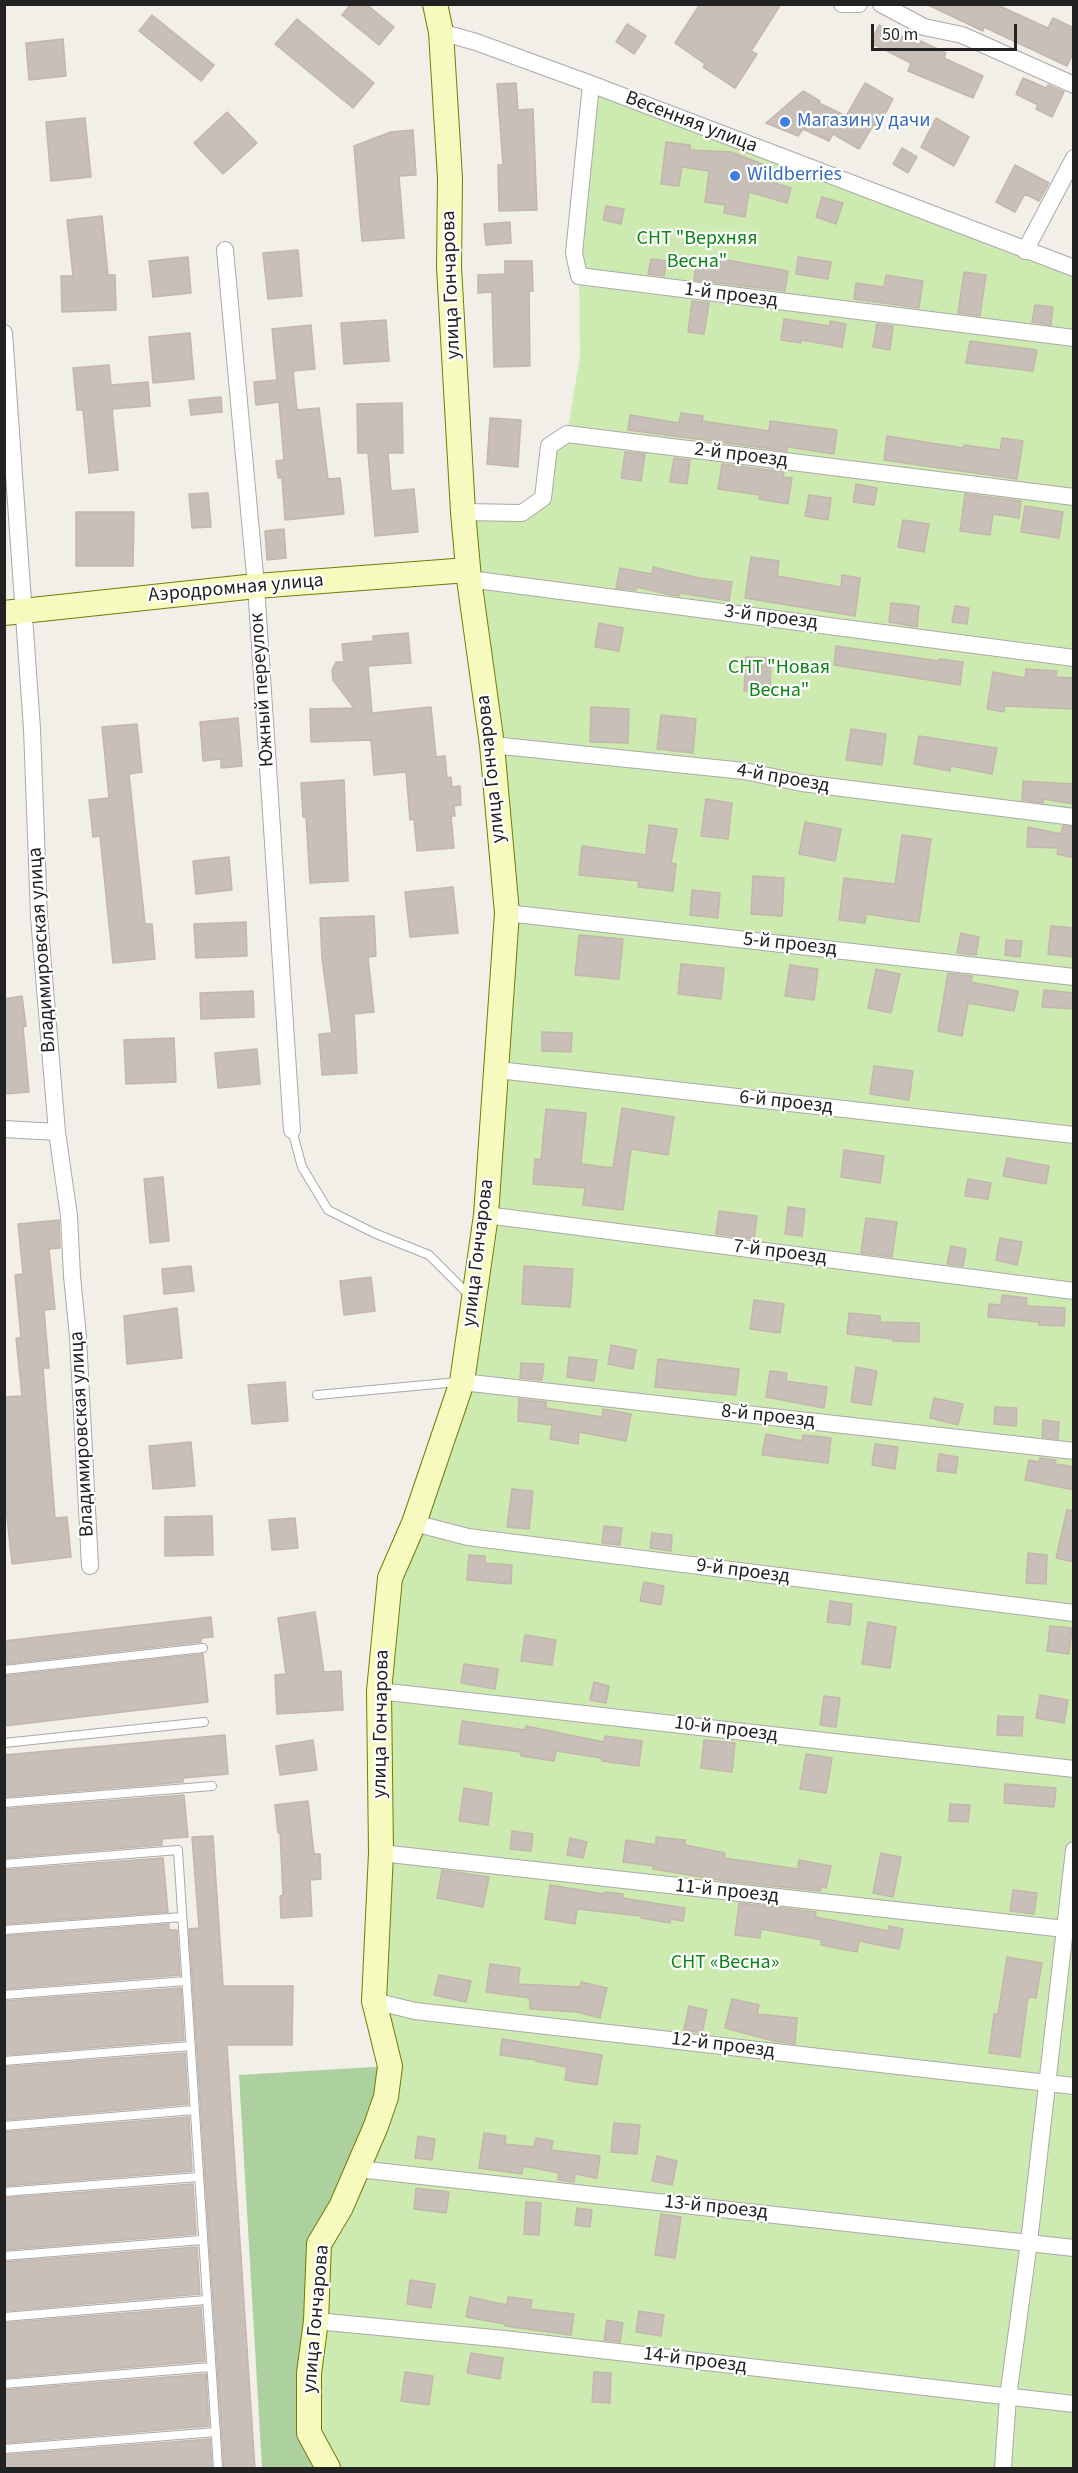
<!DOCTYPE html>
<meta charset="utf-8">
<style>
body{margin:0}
#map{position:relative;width:1078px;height:2473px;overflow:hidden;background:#f2efe9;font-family:"Source Sans 3",sans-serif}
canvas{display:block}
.frame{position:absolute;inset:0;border:6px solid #222;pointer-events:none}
.scale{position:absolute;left:871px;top:24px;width:146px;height:27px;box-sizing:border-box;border:3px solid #222;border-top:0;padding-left:8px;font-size:18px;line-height:21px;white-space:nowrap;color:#222;-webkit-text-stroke:4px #fff;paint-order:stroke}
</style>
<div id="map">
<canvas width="1078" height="2473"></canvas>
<div class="frame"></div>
<div class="scale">50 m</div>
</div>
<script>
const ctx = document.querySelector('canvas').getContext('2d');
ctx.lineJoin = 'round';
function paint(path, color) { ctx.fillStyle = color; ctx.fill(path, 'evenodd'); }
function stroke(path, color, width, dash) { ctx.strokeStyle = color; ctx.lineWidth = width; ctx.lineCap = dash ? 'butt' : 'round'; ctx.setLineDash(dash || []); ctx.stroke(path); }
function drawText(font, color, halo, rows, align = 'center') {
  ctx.font = font + ' "Source Sans 3",sans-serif'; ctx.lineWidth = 4.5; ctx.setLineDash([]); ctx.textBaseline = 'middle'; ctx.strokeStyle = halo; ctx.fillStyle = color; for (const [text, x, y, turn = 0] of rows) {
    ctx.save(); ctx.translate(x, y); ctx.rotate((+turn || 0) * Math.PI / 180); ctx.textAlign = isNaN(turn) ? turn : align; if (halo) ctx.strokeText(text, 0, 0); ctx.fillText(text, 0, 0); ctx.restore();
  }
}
paint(new Path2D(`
 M591 84 1073 268V2468H328L309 2373 319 2244 386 2097 374 2001 390 1578 462 1382 507 913 463 512 522 513 542 498 549 446 567 434 580 356 579 276Z`), '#cdebb0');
paint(new Path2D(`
 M390 2066 319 2244 309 2373 328 2468H262L239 2075Z`), '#add19e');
const building = new Path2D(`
 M351 4H366L394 27 379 45 342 15Z
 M700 4H781L751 51 757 54 735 88 703 67 705 64 675 43Z
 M926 4H995L1048 28 1053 18 1074 28V51L1067 66 984 27 983 31Z
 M152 15 214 65 201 81 139 31Z
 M297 19 374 83 353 108 275 44Z
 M627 24 646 36 634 54 616 42Z
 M879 25 919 45 921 41 946 53 944 58 983 76 973 98 908 71 911 63 871 43Z
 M63 39 66 76 29 80 26 43Z
 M1023 78 1046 88 1048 85 1064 92 1052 117 1036 109 1038 105 1016 94Z
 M516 83 518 110 533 109 537 210 499 211 498 165H503L497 84Z
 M865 83 893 99 878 127 874 124 859 149 833 134 829 141 803 129 798 136 766 123 803 91 820 101 819 103 846 116Z
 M227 112 257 143 223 174 194 143Z
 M85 118 91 177 51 181 46 122Z
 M936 118 969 137 954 166 921 147Z
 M413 130 416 175 399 176 404 238 362 241 354 146 391 132Z
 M666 142 690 145V150L731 152 770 167 765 180 791 188 787 203 749 192 745 217 724 213 725 205 705 202 709 171 682 167 679 186 661 184Z
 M902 148 917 157 908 173 893 164Z
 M1015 165 1049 183 1039 201 1025 194 1015 212 996 202Z
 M822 197 843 203 836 224 816 217Z
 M606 206 624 209 621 224 603 220Z
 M102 216 108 275H115L116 310 62 312 61 276H73L67 220Z
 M510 222 511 243 486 245 484 224Z
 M298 250 302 296 268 299 263 253Z
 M188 257 191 293 153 297 149 261Z
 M798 257 831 262 828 279 796 274Z
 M651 259 667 261 664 276 648 274Z
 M721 259 788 271 785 291 694 280 696 262 720 266Z
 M505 261H532L533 291H529L530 366 494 367 492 292 478 293V275L505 274Z
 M964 272 986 275 980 316 958 313Z
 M886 275 923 281 919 308 854 299 856 283 884 287Z
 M692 301 709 303 704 334 688 332Z
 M1035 305 1053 307 1051 325 1032 322Z
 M784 319 830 326V321L846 324 842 347 801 340V343L781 340Z
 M386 320 389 361 344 364 341 323Z
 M877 324 893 326 890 350 873 347Z
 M311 325 315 369 293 371 297 410 319 408 328 479 340 478 344 514 285 520 282 478H278L276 461 284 460 279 402 256 405 254 382 277 380 272 329Z
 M190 333 194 379 153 383 149 337Z
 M970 341 1037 350 1033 371 966 363Z
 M109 365 111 385 148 382 150 406 112 409 118 470 89 473 83 410H77L73 368Z
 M221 397 222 412 191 415 189 400Z
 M402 403 403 453H388L391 491 414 489 418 532 375 536 368 453H358L357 404Z
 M681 413 703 416 702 421 769 431 770 421 837 430 834 454 788 447 787 451 628 430 630 415 679 423Z
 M490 418 521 420 518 467 487 464Z
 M887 436 963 448 964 445 1000 450 1002 438 1023 441 1017 479 884 460Z
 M625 452 645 454 641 481 621 478Z
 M674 458 690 460 687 484 670 482Z
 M722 464 784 472 783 477 792 478 788 504 759 499 760 495 718 489Z
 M856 484 877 488 874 505 853 502Z
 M208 493 211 527 192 528 189 494Z
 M965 494 1021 501 1019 518 993 514 990 535 960 531Z
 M809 495 831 498 828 520 805 516Z
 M1025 506 1063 512 1059 538 1021 532Z
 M76 512H134L133 566H76Z
 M903 520 929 524 924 552 898 547Z
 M284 529 286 558 267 560 265 531Z
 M751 557 779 561 777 576 841 587 842 575 860 578 855 616 745 598Z
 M653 567 699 578 732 582 729 601 680 593 679 596 667 594 637 587 636 590 616 588 620 568 652 574Z
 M891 603 919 606 917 627 889 622Z
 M955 606 969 608 967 624 952 622Z
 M599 623 623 628 619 651 595 647Z
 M408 633 411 663 368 666 372 713 431 707 436 757 445 756 447 778 451 777 452 787 460 786 461 805 454 806 455 816H451L454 848 417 851 414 819 410 820 406 772 374 775 371 740 311 742 310 709 354 708 333 680 332 670 336 662H344L342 644 373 641V636Z
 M836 646 939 661V659L963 662 960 685 834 665Z
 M746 657 771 658 770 692 744 691Z
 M1026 669 1057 671 1056 677 1074 678V709L1005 706 1004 712 987 709 993 672 1025 678Z
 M591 707 629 709 628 743 590 742Z
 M661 715 696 719 693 753 657 749Z
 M238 718 242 766 221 768V759L203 761 200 722Z
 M137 724 142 772 129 774 145 924H152L155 959 113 963 100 836 93 837 89 800 109 798 102 727Z
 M851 729 886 734 882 765 846 760Z
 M919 736 997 748 992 774 951 766 950 771 914 764Z
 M344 780 348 881 310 883 306 817H303L301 783Z
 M1023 781 1074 784V804L1043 799V803L1022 800Z
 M706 799 732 803 728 839 701 836Z
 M805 822 841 829 835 861 799 854Z
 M649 825 677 829 671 863 676 864 673 891 638 887 639 881 579 875 582 846 646 855Z
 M1063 826 1074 827V858L1057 854 1058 848 1027 847 1028 827 1061 834Z
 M902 835 931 839 919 922 866 914 865 923 839 920 844 878 895 884Z
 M229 857 232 890 196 894 193 861Z
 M753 876 784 878 782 916 751 914Z
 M453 887 458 933 410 937 405 892Z
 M692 890 720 893 718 918 690 915Z
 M374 916 376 956 368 957 374 1012 354 1014 357 1073 322 1075 319 1034 332 1033 322 958 320 918Z
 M246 922 247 956 196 958 194 924Z
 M1051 926 1074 928V957L1048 954Z
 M961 933 979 937 976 955 957 953Z
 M579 935 623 939 619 979 575 975Z
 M1006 940 1022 941 1020 957 1005 955Z
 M681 964 724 968 721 999 678 994Z
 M790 965 818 969 814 1000 785 996Z
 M876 969 900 974 891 1013 868 1008Z
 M948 973 972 976 971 982 1018 991 1014 1011 968 1003 962 1036 938 1031Z
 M1044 990 1074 993V1009L1042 1007Z
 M253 991 254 1017 201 1019 200 993Z
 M22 996 26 1026 23 1027 29 1092 4 1094V999Z
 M542 1032 572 1033 571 1052 542 1051Z
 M174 1038 176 1082 126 1084 124 1040Z
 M257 1049 260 1084 218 1088 215 1053Z
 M874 1066 913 1071 909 1100 870 1094Z
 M622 1108 674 1117 668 1155 631 1149 623 1210 583 1205 585 1188 533 1184 535 1159 541 1160 546 1109 586 1113 581 1164 613 1168Z
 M844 1150 884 1156 880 1183 841 1177Z
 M1007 1158 1049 1166 1046 1184 1003 1176Z
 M163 1177 169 1241 150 1243 144 1179Z
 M968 1179 991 1183 988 1199 965 1196Z
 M788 1207 805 1209 802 1236 785 1234Z
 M719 1211 757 1216 754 1239 716 1234Z
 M866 1218 897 1222 892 1257 861 1253Z
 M59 1220 60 1248 49 1249 55 1309 44 1310 49 1368H43L55 1518 67 1517 71 1557 12 1564 4 1490V1397L22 1396 16 1338H21L15 1275 23 1274 18 1224Z
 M1000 1238 1022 1242 1017 1265 996 1260Z
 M951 1246 966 1249 963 1266 947 1264Z
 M191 1266 194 1291 164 1294 162 1269Z
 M524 1266 573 1269 570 1307 522 1304Z
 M371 1277 375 1311 344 1315 340 1281Z
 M1002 1295 1027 1298 1026 1306 1065 1308 1064 1326 1039 1325V1322L988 1317 989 1304 1001 1305Z
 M754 1300 784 1304 780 1333 750 1329Z
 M177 1308 182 1358 127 1364 124 1316Z
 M849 1313 880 1316V1322L919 1323V1342L893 1341V1339L847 1334Z
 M611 1345 636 1350 633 1369 608 1364Z
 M569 1357 597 1360 594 1381 567 1377Z
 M658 1359 739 1369 736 1395 655 1387Z
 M521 1363 544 1364 542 1380 520 1378Z
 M856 1367 877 1371 871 1405 851 1402Z
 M770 1371 787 1373 786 1381 827 1387 824 1408 766 1397Z
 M285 1382 288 1421 252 1424 248 1385Z
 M934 1398 963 1404 958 1425 930 1418Z
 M519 1399 546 1402V1408L602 1417 603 1409 631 1414 626 1441 579 1432 578 1444 550 1439 552 1425 518 1421Z
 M995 1407 1017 1408 1016 1426 994 1424Z
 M1043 1420 1059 1422 1058 1439 1042 1437Z
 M766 1434 802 1441 803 1435 831 1438 828 1463 762 1455Z
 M191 1442 195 1486 153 1489 149 1446Z
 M875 1444 898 1447 895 1469 872 1465Z
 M939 1454 958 1457 956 1473 937 1471Z
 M1040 1458 1056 1460 1055 1464 1074 1467V1490L1025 1480 1029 1460 1039 1462Z
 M512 1489 533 1491 529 1529 507 1527Z
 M1067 1510 1074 1511V1562L1056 1558Z
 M212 1516 213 1555 165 1556V1517Z
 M295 1518 298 1548 272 1550 269 1520Z
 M604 1526 622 1528 620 1545 602 1543Z
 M652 1533 672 1535 671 1551 650 1548Z
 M1028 1553 1047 1555 1046 1584 1026 1583Z
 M469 1555 485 1556V1563L512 1565 511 1584 467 1580Z
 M644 1582 664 1586 661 1605 640 1601Z
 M830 1601 852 1604 850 1625 827 1622Z
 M315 1612 324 1672 341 1671 343 1710 277 1714 275 1675 286 1674 278 1618Z
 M211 1617 213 1637 201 1638V1642L4 1664V1641Z
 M868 1622 896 1627 890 1668 862 1664Z
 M1050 1626 1072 1628 1069 1654 1047 1651Z
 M525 1635 556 1640 552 1665 521 1661Z
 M203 1654 208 1702 4 1726V1676Z
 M464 1664 498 1669 495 1689 461 1683Z
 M594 1682 609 1686 606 1703 590 1700Z
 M1040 1695 1068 1700 1064 1723 1036 1718Z
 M824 1696 840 1698 836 1727 820 1725Z
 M998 1716 1023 1717 1022 1736 997 1735Z
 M462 1721 525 1730 526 1726 604 1742 605 1736 642 1741 639 1766 602 1761V1758L556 1751 554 1761 521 1756V1752L459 1744Z
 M225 1735 228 1774 183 1778V1782L4 1797V1755Z
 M313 1740 317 1770 280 1775 276 1746Z
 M704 1740 735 1743 732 1772 701 1768Z
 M806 1754 832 1758 826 1793 800 1789Z
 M1005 1784 1056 1788 1054 1807 1004 1803Z
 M464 1788 492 1793 488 1825 459 1821Z
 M184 1795 188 1837 162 1839V1845L4 1858V1809Z
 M308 1801 314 1854H320L321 1879 310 1880 312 1916 281 1918 280 1896 283 1895 280 1832 278 1833 275 1805Z
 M950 1804 970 1805 968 1822 949 1821Z
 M512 1831 533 1834 531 1851 510 1849Z
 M213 1836 223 1986H293L292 2045H227L255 2469H224L189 1929 199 1928 192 1837Z
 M656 1837 685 1840V1845L725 1853 724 1858 798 1869 799 1860 831 1866 826 1888 821 1887 820 1891 726 1881 653 1869V1866L623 1862 626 1840 656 1845Z
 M570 1838 587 1842 583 1858 567 1855Z
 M881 1853 901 1857 893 1897 873 1893Z
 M163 1858 168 1912 4 1924V1870Z
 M442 1870 489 1877 483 1907 437 1898Z
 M550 1885 604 1894 605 1892 623 1894 622 1898 685 1908 683 1921 671 1919 670 1923 641 1918V1916L577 1909 575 1924 545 1919Z
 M1013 1890 1037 1893 1034 1914 1010 1911Z
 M739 1903 816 1912 815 1917 888 1931 889 1926 903 1929 899 1949 859 1941 857 1952 821 1945 822 1940 761 1929 760 1938 735 1935Z
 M169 1924V1930H177L180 1975 4 1989V1936Z
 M1007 1957 1042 1963 1036 1998 1028 1997 1020 2057 989 2053 994 2014H998Z
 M490 1964 520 1968 518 1984 580 1987 581 1982 607 1988 600 2018 577 2012 530 2009V1998L486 1992Z
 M439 1975 471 1981 466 2002 434 1995Z
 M181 1988 184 2040 4 2055V2001Z
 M732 1999 759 2005 757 2014 797 2018 795 2044 774 2041 725 2028Z
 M689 2006 707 2010 702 2033 684 2030Z
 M502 2039 602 2055 597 2085 565 2080 567 2067 535 2061 536 2060 500 2055Z
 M185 2053 188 2104 4 2120V2067Z
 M189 2117 192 2171 4 2186V2132Z
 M614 2123 640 2125 637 2154 611 2152Z
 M484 2133 506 2136 505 2144 534 2147 536 2138 553 2141 551 2150 600 2156 597 2178 575 2174 574 2182 558 2180 559 2173 523 2166 522 2174 479 2168Z
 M418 2136 435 2139 432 2160 415 2158Z
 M657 2156 677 2161 672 2185 652 2181Z
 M193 2184 196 2234 4 2250V2198Z
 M416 2188 449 2192 446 2213 414 2209Z
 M526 2202 541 2203 539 2235 524 2234Z
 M577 2208 592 2210 590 2227 575 2225Z
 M661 2214 681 2217 675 2258 655 2255Z
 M197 2247 200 2294 4 2311V2262Z
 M410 2280 435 2284 431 2308 407 2304Z
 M470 2297 507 2305 508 2297 532 2300 530 2309 574 2314 571 2335 505 2326V2324L466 2317Z
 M201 2307 205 2361 4 2378V2323Z
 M639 2311 664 2315 661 2336 636 2332Z
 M607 2320 623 2323 620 2342 604 2340Z
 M471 2353 503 2358 500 2379 467 2373Z
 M405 2372 433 2376 429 2405 401 2401Z
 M594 2372 611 2373 610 2403 592 2402Z
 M206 2374 209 2426 4 2443V2390Z
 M210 2439 212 2469H4V2455Z`);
paint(building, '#c7bfb8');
stroke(building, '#c4b6ab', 1.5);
const lane = new Path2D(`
 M292 1130 302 1167 328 1210 374 1233 429 1255 471 1297
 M317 1395 458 1382
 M4 1670 203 1648
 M4 1743 204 1722
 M4 1803 212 1786
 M4 1864 178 1850 218 2468
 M4 1930 182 1917
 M4 1995 186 1981
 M4 2061 190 2046
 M4 2126 194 2110
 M4 2192 198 2177
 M4 2256 202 2240
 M4 2317 206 2300
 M4 2384 211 2367
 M4 2449 216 2432`);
const street = new Path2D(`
 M842 4H859
 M881 4 924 27 962 35 1074 85
 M441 32 476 42 591 84 1074 268
 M591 84 574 253 579 276 1074 338
 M225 250 256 586 292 1130
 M1025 251 1074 158
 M4 333 32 729 39 917 57 1132 69 1216 72 1276 78 1337 90 1566
 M463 512 522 513 543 498 549 446 567 434 1074 497
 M469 579 1074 658
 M492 745 744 771 802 783 1074 817
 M507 913 1074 977
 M498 1070 1074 1135
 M4 1129 57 1132
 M486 1215 1074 1291
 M462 1382 1074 1451
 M414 1523 468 1537 1074 1613
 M379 1691 1074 1769
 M381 1853 1074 1930
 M374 2001 415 2011 1074 2086
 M358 2169 1074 2248
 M316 2321 504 2339 1074 2404
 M1003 2468 1008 2397 1029 2242 1074 1850`);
const secondary = new Path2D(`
 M4 613 256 586 468 570
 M328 2468 309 2433V2373L316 2321 319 2244 341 2207 376 2126 386 2097 390 2066 374 2001 381 1853 379 1691 390 1578 414 1523 462 1382 486 1215 507 913 492 745 469 579 463 512 449 267 450 178 441 32 435 4`);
stroke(lane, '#a9a9a9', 10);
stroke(street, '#a9a9a9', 18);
stroke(secondary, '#707d05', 26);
stroke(lane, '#fff', 8);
stroke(street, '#fff', 16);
stroke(secondary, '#f7fabf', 24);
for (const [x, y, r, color] of [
 [785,122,6,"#3f7fe0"],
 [735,176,6,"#3f7fe0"]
]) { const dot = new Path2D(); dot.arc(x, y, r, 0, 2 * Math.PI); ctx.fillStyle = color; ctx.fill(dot); stroke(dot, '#fff', 2); }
drawText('20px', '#366cbe', '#fff', [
 ["Магазин у дачи",797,122],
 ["Wildberries",747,176]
], 'left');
drawText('20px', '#222', '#fff', [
 ["Весенняя улица",691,123,21],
 ["улица Гончарова",452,285,-92],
 ["1-й проезд",731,296,7],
 ["2-й проезд",741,456,7],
 ["Аэродромная улица",236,589,-5],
 ["3-й проезд",771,618,7],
 ["Южный переулок",263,690,-94],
 ["улица Гончарова",492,769,-96],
 ["4-й проезд",783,779,10],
 ["5-й проезд",790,945,6],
 ["Владимировская улица",43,950,-94],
 ["6-й проезд",786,1103,6],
 ["улица Гончарова",479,1253,-83],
 ["7-й проезд",780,1253,7],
 ["8-й проезд",768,1417,6],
 ["Владимировская улица",83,1434,-93],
 ["9-й проезд",743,1572,7],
 ["улица Гончарова",382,1724,-89],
 ["10-й проезд",726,1730,7],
 ["11-й проезд",727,1892,6],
 ["12-й проезд",723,2046,7],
 ["13-й проезд",716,2208,6],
 ["улица Гончарова",317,2319,-85],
 ["14-й проезд",695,2361,7]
]);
drawText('20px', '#0c8416', '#fff', [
 ["СНТ \"Верхняя",697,240],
 ["Весна\"",697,263],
 ["СНТ \"Новая",779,669],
 ["Весна\"",779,692],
 ["СНТ «Весна»",725,1964]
]);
</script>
